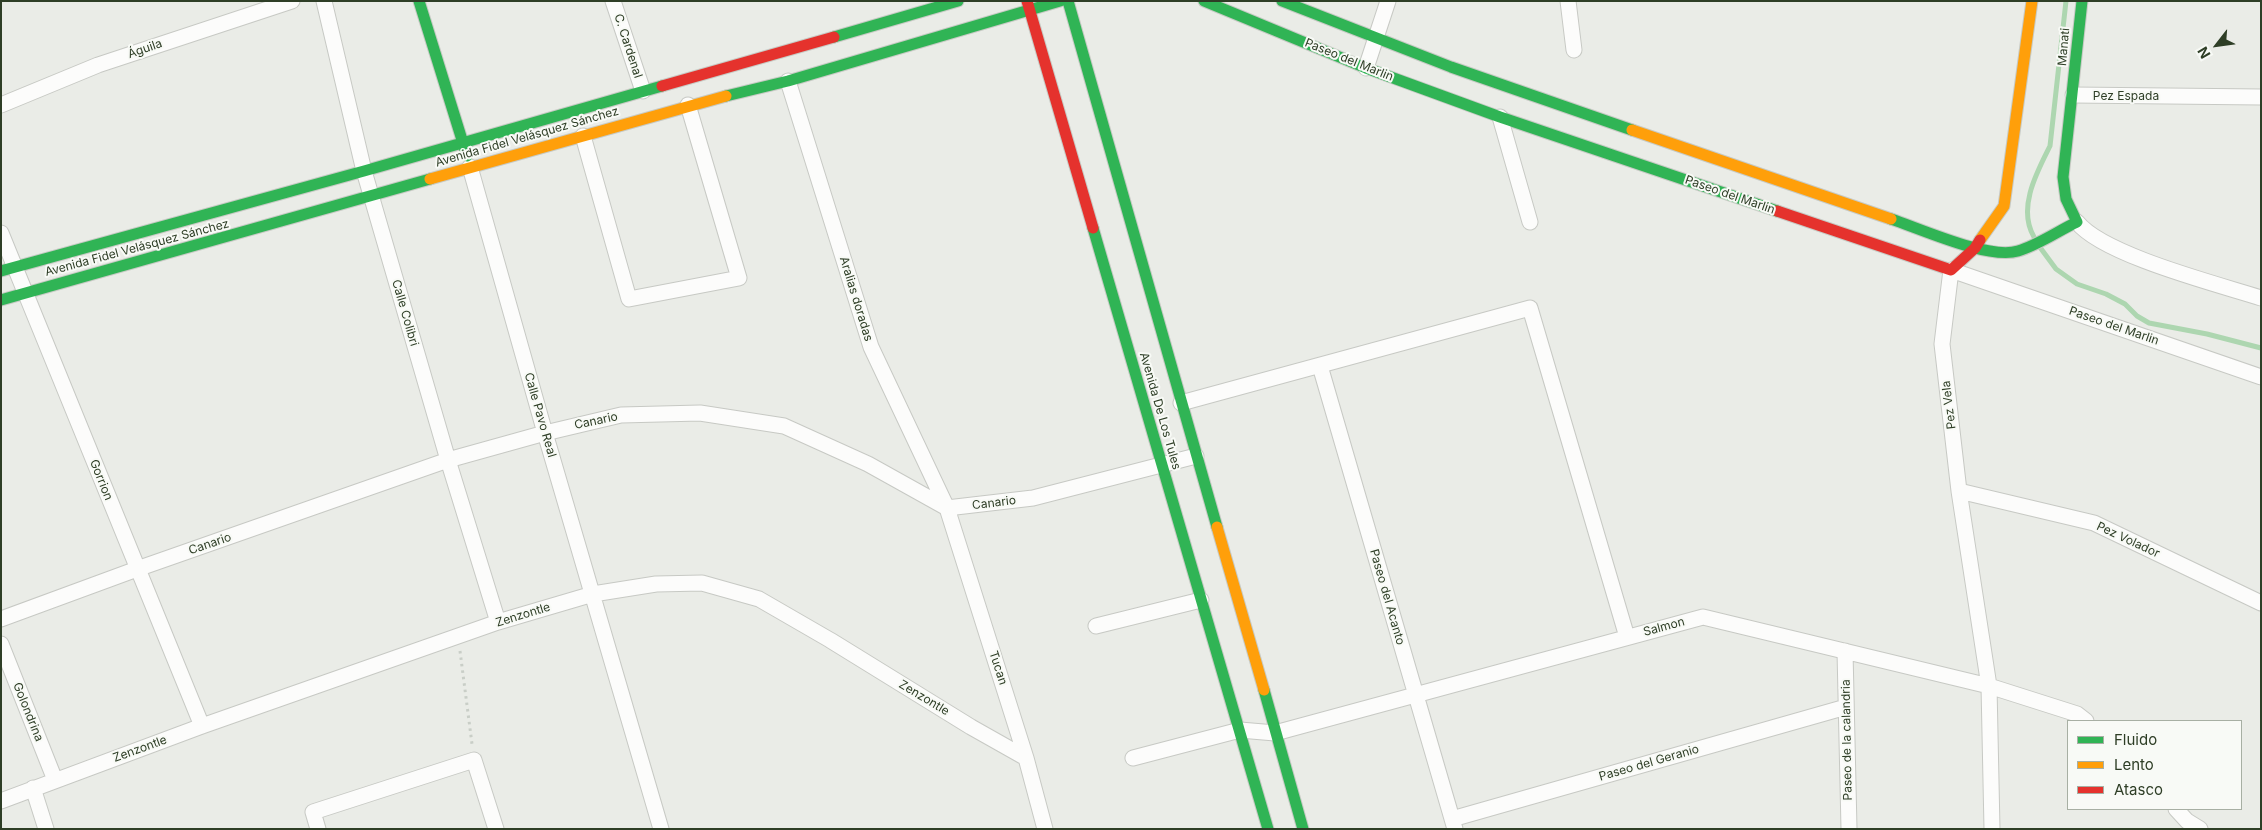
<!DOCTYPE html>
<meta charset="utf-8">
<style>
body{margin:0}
#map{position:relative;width:2262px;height:830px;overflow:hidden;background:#eaece7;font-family:Inter,sans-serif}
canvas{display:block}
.frame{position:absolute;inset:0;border:2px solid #2e3e26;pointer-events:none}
.legend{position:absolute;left:2067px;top:720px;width:175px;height:90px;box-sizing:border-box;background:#f8faf6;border:1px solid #a7afa3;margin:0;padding:6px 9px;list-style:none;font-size:15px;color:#2e3e26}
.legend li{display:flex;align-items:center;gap:10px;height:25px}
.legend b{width:25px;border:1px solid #a7afa3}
.north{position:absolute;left:2192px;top:20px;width:50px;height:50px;-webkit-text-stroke:4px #f8faf6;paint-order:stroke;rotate:240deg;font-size:14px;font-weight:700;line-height:20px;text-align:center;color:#2e3e26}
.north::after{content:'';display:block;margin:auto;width:18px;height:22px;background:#2e3e26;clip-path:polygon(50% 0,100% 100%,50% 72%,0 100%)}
</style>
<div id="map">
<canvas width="2262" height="830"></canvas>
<div class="frame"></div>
<ul class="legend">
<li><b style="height:6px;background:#30b455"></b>Fluido</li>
<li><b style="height:6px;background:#ff9f0a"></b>Lento</li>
<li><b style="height:6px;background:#e5322d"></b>Atasco</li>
</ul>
<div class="north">N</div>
</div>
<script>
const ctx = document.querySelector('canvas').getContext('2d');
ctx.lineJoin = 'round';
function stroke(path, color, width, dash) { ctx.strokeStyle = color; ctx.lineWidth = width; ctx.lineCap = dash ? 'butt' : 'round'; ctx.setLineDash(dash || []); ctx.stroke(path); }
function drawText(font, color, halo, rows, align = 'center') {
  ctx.font = font + ' Inter,sans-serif'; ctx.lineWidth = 4; ctx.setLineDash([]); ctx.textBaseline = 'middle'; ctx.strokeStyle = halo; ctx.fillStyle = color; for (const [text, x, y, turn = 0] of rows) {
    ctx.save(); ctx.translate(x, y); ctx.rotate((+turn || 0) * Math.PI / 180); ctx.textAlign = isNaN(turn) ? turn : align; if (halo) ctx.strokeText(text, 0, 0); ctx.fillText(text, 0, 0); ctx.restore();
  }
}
stroke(new Path2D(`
 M2034 237C2017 208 2037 172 2050 146L2066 1
 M2039 246 2056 269 2077 284 2106 294 2125 304 2137 316 2149 323 2207 334 2261 348`), '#add6b0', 5);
const street = new Path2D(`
 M324 1 364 171 448 460 498 622
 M613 1 643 91
 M1568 1 1574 50
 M1366 68 1388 1
 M788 81 871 347 947 508 1026 758 1045 829
 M2073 95 2261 97
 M1 105 98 65 292 1
 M1500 117 1530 222
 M583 136 629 299 739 278 688 105
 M470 167 545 433 661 829
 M2077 222C2103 255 2217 284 2261 298
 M1 233 202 726
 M1320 366 1455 829
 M1181 403 1530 308 1627 637
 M1959 491 2094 523 2261 603
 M1 619 137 569 448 460 545 433 621 415 700 413 784 426 868 464 947 508 1033 498 1196 456
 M1096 626 1201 600
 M1 644 55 780
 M1845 651 1849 829
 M1133 758 1240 730 1275 733 1703 617 1989 686 2077 714 2086 721
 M33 788 46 829
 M1 801 202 726 498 622 593 594 656 584 702 583 759 599 830 640 971 727 1026 758
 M2176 809 2187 821 2200 829
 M1452 819 1846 707
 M318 829 313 812 474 760 496 829
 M1992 829 1989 686 1959 491 1942 344 1951 270 2261 377`);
const fast = new Path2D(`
 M419 1 467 156
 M1068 1 1217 527
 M1204 1 1366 68 1500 117 1777 211
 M1282 1 1451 67 1632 130
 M834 37 958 1
 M726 96 788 81 1060 1
 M1891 219C1921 229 1989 260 2018 251 2038 245 2058 231 2077 222L2066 199 2063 177 2082 1
 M1093 228 1268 829
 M1 271 364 171 662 86
 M1 300 430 179
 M1264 690 1303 829`);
const slow = new Path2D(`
 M1632 130 1891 219
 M430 179 726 96
 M1980 240 2004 206 2032 1
 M1217 527 1264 690`);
const jam = new Path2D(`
 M1027 1 1093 228
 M662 86 834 37
 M1777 211 1951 270 1975 248 1980 240`);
stroke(street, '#c7c9c4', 17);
stroke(fast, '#c7cac4', 13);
stroke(slow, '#c7cac4', 13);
stroke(jam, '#c7cac4', 13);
stroke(new Path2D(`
 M460 651 472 744`), '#c9cec7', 3, [2.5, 4]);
stroke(street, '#fcfcfb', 15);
stroke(fast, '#30b455', 11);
stroke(slow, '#ff9f0a', 11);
stroke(jam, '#e5322d', 11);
drawText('12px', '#2e3e26', '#f8faf6', [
 ["C. Cardenal",628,46,72],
 ["Manati",2064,47,-85],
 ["Águila",145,49,-19],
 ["Paseo del Marlin",1349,60,22],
 ["Pez Espada",2126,96],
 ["Avenida Fidel Velásquez Sánchez",527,137,-16],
 ["Paseo del Marlin",1730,195,19],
 ["Avenida Fidel Velásquez Sánchez",137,248,-15],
 ["Aralias doradas",856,299,73],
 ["Calle Colibri",405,313,74],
 ["Paseo del Marlin",2114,326,19],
 ["Pez Vela",1949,405,-97],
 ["Avenida De Los Tules",1160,411,74],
 ["Calle Pavo Real",540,415,74],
 ["Canario",596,421,-12],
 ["Gorrion",101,480,68],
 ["Canario",994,503,-7],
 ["Pez Volador",2128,540,25],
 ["Canario",210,544,-19],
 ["Paseo del Acanto",1387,597,74],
 ["Zenzontle",523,615,-17],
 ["Salmon",1664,627,-15],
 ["Tucan",998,668,72],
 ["Zenzontle",924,698,31],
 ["Golondrina",28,712,68],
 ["Paseo de la calandria",1847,740,-91],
 ["Zenzontle",140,749,-20],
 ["Paseo del Geranio",1649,763,-16]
]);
</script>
